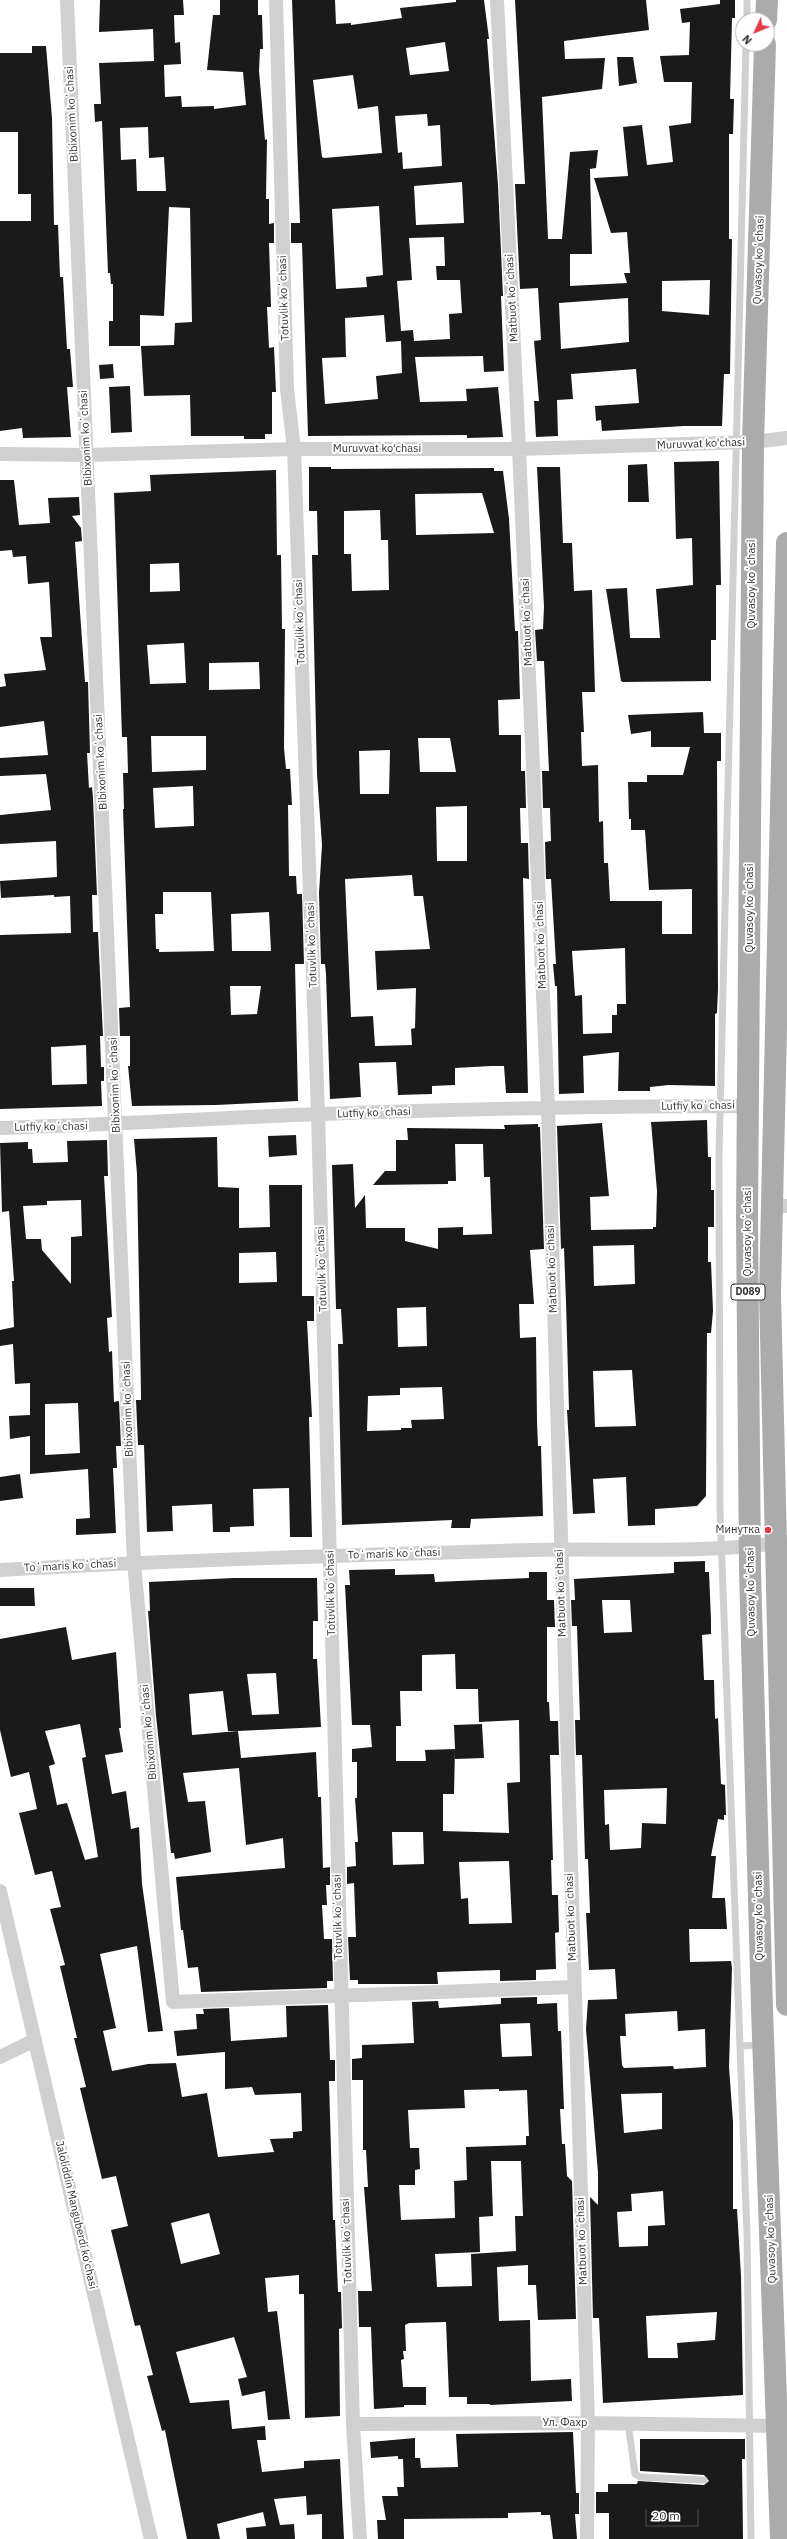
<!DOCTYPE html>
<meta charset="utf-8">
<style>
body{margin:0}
#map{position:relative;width:787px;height:2539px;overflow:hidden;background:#fff;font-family:"IBM Plex Sans",sans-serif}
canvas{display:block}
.north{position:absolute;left:735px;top:12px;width:40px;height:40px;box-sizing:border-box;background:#fff;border:1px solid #adadad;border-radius:50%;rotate:226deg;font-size:11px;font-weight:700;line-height:16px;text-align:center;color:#333}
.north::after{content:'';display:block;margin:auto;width:14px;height:18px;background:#e63946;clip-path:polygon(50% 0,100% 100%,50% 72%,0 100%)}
.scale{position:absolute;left:645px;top:2509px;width:54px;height:18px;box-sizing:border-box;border:2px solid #333;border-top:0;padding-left:5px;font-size:12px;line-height:14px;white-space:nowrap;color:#333;-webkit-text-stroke:3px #fff;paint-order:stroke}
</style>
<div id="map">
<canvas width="787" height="2539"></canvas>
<div class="north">N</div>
<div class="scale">20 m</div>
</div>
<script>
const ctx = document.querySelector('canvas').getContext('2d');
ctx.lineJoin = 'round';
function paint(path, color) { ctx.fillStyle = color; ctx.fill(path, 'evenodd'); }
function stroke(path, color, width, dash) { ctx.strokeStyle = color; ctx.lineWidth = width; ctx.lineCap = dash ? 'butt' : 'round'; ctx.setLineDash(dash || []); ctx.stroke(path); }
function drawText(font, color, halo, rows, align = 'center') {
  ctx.font = font + ' "IBM Plex Sans",sans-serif'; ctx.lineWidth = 4; ctx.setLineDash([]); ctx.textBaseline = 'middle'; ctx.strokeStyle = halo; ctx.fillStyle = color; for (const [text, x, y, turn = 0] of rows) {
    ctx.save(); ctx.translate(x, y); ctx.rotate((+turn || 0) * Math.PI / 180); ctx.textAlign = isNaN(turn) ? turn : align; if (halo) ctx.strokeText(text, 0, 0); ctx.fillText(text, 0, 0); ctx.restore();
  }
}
paint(new Path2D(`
 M100 0H183L184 15H174L175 43 180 42 181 64 164 65 165 97 181 96 182 107 214 106V109L246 105 243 72 207 70 213 15H220V0H258V15H262L263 49H260L259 71 265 140 267 139 266 199H269V224L274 223V243H269L271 307H267L269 348 274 347 276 392H272V434H265V439H244V436H191L190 395 144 396 141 346 174 345 175 323 192 322 190 208 169 207 164 316 140 315V346H109V321H113V284H111L110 273H108L102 121 95 122 94 104H101L99 63 154 61 153 29 99 32ZM148 127 149 158 164 157 166 191H137L136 159 121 160 120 128Z
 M292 0H335L336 24 351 23V25L402 18 400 8 456 2V0H484L489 39H487L498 185 503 296H501L504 371 484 372 483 356 415 357 420 402 467 401 466 389 498 387 503 437 467 438V435L308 436 302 243H291V223H300ZM445 42 449 71 410 75 406 48ZM353 75 358 109 378 106 382 153 324 158 322 157 313 80ZM427 114 428 126 440 125 442 166 403 169 402 152 398 153 395 116ZM462 182 464 223 416 225 414 186ZM379 206 383 275 366 277 367 287 336 289 332 209ZM444 237 445 266H436L437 280H460L462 313 449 314 450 339 414 341 413 330 401 331 397 281 412 280 409 238ZM384 315 386 342 401 341 402 373 376 376 378 399 325 404 322 358 346 357 345 318Z
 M515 0H646L649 30 564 41 565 59 605 58 602 89 542 97 548 239H562L570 152 598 150 596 168 590 169 592 254H570V286L627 283 624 273H630L627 232 611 233 594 178 628 176 623 127 642 125 647 165 673 162 669 126 691 123 692 82H664L660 56 689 55 690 22 682 23 680 9 720 4V0H735V18H732L730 99H734L733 134H729V239H732L730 374H724L722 426H684L602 431 601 420 596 421 595 406 639 403 636 369 571 374 573 399 557 400 558 436 536 437 534 401H539L534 341 541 340 538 288 520 289 515 184H525ZM710 280 709 315 662 311V281ZM628 298 629 342 561 349 559 303Z
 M32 46H46L52 118 54 225H58L60 277H63L67 349H70L73 387H67L71 437 23 438 22 428 0 431V221H31V194H18V132H0V53H32Z
 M617 57H633L637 83 619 86Z
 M113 364 114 378 100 379 99 365Z
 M130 386 132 432 111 433 109 387Z
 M719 461 721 585H716V640H711V681L623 682 621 681 606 589 627 588 630 638H660L656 589 693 585 692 538 676 539 674 462Z
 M647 464 649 502H628V465Z
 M309 467H331V469L494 468V471H503L509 519 515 631H518L520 699 498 700 499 735H521V771H525L526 808H520L521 843H528L529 879 523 878 528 1093H506L504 1066H491L455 1068V1085L432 1086V1094L398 1095 396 1062 359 1063 361 1097 330 1099 326 974 325 964H321L319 893 322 845 317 774 312 555H318L317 511H309ZM482 493 494 533 416 535 415 494ZM380 510 381 540H388L389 590 352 591 351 554H344V511ZM418 738H450L456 772H420ZM390 750 389 794H360L359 751ZM467 806V861H437L436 807ZM412 875 414 896H423L430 949 375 951 377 990 416 988 415 1028 411 1029 412 1045 375 1046 373 1016 351 1017 345 879Z
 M537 467H560L563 543H572L574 591 592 590 595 692H582L584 732H581L582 766 598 765 599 822 603 821 604 863H608L610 901H662V934H692V889L649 890 645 830H631V819H629L628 782H647V775H683L690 747H651V731L631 734 628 715 703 712 704 733H721V761H717L718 989 717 1013 715 1014V1086L669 1085 650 1087V1091H618L619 1052 583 1056 584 1093 559 1094 557 986H555L553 964H556L551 879H546L545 842 551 841 550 808H543L542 771H549L544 661H537L535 630 543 629 544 607ZM625 948 626 1004H617V1015H612V1033L583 1034 582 995 575 996 572 951Z
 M276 470 277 555H281L282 629H285L284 748 286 769H290L292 805H288L289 876H296L297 894H302L304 964H295L298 1101 216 1105 132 1106 128 1066H130V1036H120L119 1008 130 1007 123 809H124L123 773H128L127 737H122L114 493 151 491 150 475ZM179 563 180 591 150 592V564ZM184 643 186 683 150 684 147 645ZM259 662 260 689 209 690V663ZM151 736H206V770L152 772ZM193 786 194 826 155 828 153 788ZM163 892H211L214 951 159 952V949H156L155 914H163ZM269 912 271 951H232L231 914ZM230 986H261L257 1014 231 1015Z
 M0 480H14L19 525 50 523 48 498 79 497 80 515 72 516 81 528 82 541 75 542 85 682H88L90 753H87L89 788 92 787 93 798 97 895H92L93 932H98L103 1036H100L101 1067H104V1081H101L102 1106 0 1109V935L71 933 70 896 54 897V895L1 898 0 881 57 877 56 841 0 844V815L51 810 46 774 0 776V758L48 755 44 721 0 727V687L6 686 4 674 46 670 40 637H52L49 582 28 584 26 556 13 557 12 550 0 551ZM86 1045 87 1084 52 1085 51 1047Z
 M707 1120 708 1157H711V1190H714V1227H708V1262H711L713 1311 711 1333H707L706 1496 697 1506 655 1509V1525L628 1526 626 1477 593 1479 595 1513 573 1514 567 1410H569L566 1302 564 1248 561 1249 557 1126 602 1123 609 1196 590 1197 591 1230 653 1229V1227H656L657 1191 651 1122ZM634 1245 635 1284 594 1286 593 1246ZM632 1370 636 1426 595 1427 593 1371Z
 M538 1124V1127H540L544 1249 530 1250 534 1304H519L520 1338 536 1337 537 1421 538 1446H541L543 1516 471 1519 470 1528H451L452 1520 342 1525 338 1344H343L341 1309H336L332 1165 353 1164 355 1208 365 1195 366 1228H405V1241L438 1249V1228L463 1227V1235L492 1234 490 1177H484L483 1144H455L456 1181H448V1184L373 1185 385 1171H396V1140H408L407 1128 505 1129 504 1125ZM426 1307 427 1346 398 1347 397 1308ZM442 1387 444 1419 411 1420 412 1428H401V1430L367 1431 368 1396 400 1395V1388Z
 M296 1135 297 1155 269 1157 268 1136Z
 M217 1137 218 1187 239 1188V1228L270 1227 269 1185H302V1296H314V1321H307L312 1417H309L312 1537H290L289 1488 253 1489 254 1526 230 1527V1532H213L212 1504 172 1506 173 1531 147 1532 144 1445H138L136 1400H141V1393L137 1174 134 1139ZM276 1252 277 1282 239 1283V1253Z
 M107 1140 108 1176H104L112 1317 107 1318 109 1352 112 1351 114 1402 119 1401 121 1446H116L117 1468H113L116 1533 76 1535V1519L90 1518 88 1469 30 1474V1436L10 1439 9 1416 30 1415V1383L15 1384 13 1344 0 1346V1330L14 1327 12 1281H14L9 1211 2 1212 0 1143 28 1142V1149H32L33 1163 68 1162 67 1141ZM81 1200 82 1236 71 1237V1284L42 1250 41 1239H26L23 1206 47 1205V1201ZM78 1403 80 1453 45 1455V1404Z
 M20 1474 23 1498 0 1501V1477Z
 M705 1561V1572H709L711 1620V1634L702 1635 704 1680H714L715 1719 718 1718 721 1784 725 1785 726 1815H724V1820L718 1819 711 1856H716L712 1898H725L727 1929H689L690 1962 731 1961 732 1968 729 2067 733 2122V2209H737L741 2276 743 2395 603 2403 599 2318H593L590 2197 598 2205V2173L586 2029 588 2000 617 1999 615 1969 589 1970 586 1913H590L588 1859H585L582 1755H576L575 1720H580L577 1626H572L571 1600H575L574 1579 674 1573V1562ZM602 1600H630L632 1632 604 1633ZM667 1788 666 1824 642 1823 641 1848 610 1850 609 1824 605 1825 604 1790ZM677 2011 678 2031 705 2029 706 2067 674 2069 673 2066 624 2068 622 2065 620 2036H626L625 2014ZM662 2093V2129L624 2133 621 2094ZM663 2191 665 2225 648 2226V2246L619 2247 617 2212 632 2211 631 2194ZM717 2312 715 2340 677 2343 678 2358H648L646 2316Z
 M395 1569V1575L434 1574 435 1582 529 1578V1572H547V1600H554L555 1627H547V1702H549L550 1721H558L559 1755H550L553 1860H551L552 1895H558L559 1932 555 1933 556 1969 536 1970V1980L500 1981V1970L437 1972 438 1984H358V1980H350L348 1937H356L354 1883 347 1884V1867L356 1866 355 1842H358L355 1798H357V1762H352V1749L372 1747 370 1725H352L345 1585H350L349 1570ZM455 1654 456 1689H478L479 1722 519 1720 520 1782 507 1783 509 1833 443 1831V1794H454L455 1749V1759L484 1758 482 1724 454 1725 455 1749 425 1750 426 1761H396V1726H401L400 1691H422V1655ZM392 1832H423L424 1864 393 1865ZM509 1861 512 1923 469 1924 468 1898 461 1899 459 1862Z
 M234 1578H317L318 1621H313V1659H317L321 1727 238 1731 241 1758 316 1752 318 1797H321L323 1868 330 1867V1885H326L327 1905H322L324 1939H332L333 1981H327V1988L201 1992 198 1967 188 1968 183 1930H181L176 1877 285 1868 283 1838 246 1845 239 1768 183 1773 188 1802 205 1801 211 1852 175 1859 174 1853H171L156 1716 148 1611H150L149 1582ZM276 1673 279 1714 252 1715 247 1674ZM223 1691 228 1731H238L192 1735 189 1694Z
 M0 1588H34L35 1606H0Z
 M66 1627 72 1660 116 1652 121 1728H119L123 1752 105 1755 112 1794 126 1791 131 1829 139 1827 142 1884 163 2031 148 2032 137 1946 100 1954 116 2028 103 2031 112 2071 148 2064 176 2063 182 2097 207 2093 218 2157 274 2152 270 2139 293 2138V2132L302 2131 301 2093 255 2095 252 2087 225 2089V2052L177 2056 174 2031 197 2029 196 2014H204L203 2009 229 2008 231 2041 287 2037 286 2006 328 2005 330 2060H335V2081H329L333 2220H335L338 2292H341L342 2328 339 2329 340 2416 305 2418 304 2294H299V2275L265 2278 268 2312 277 2311 290 2419 268 2420 265 2391 242 2396 238 2379 247 2377 234 2337 176 2352 190 2403 229 2400 232 2429 265 2426 266 2440H257L262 2472 304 2468V2461L340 2459 344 2539H322V2514L307 2515 306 2496 274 2499 280 2525 294 2524 295 2539H247L246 2528 266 2526 263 2512 217 2524 220 2539H187L165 2430 162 2431 147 2376 153 2375 140 2325 135 2326 111 2230 128 2226 116 2176 102 2179 80 2088 86 2087 74 2038H77L60 1966 65 1965 50 1909 61 1907 52 1871 35 1875 19 1813 37 1809 29 1772 11 1777 0 1730V1639ZM80 1724 86 1757 82 1758 98 1857 85 1860 67 1803 57 1805 49 1766 55 1764 45 1731ZM209 2213 220 2254 181 2264 171 2223Z
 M537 1997V2004L557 2003 558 2031H561L564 2109H560L562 2144H565L567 2176 572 2181 576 2319 538 2320 536 2285H528V2265L497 2267 499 2321 530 2320 531 2381 571 2379 572 2401 490 2405V2404H467V2397H449L446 2322 409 2323 405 2325 406 2351H403L404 2359 401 2360 403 2387H426V2405H404V2407L374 2409 371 2327H359L358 2291H372L364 2187H368L366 2150H363V2080H352V2059L362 2058V2045L414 2043 412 2002 438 2001 439 2008 501 2004V1998ZM530 2023 532 2056 502 2057 500 2024ZM499 2089V2091L527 2090 529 2136H526V2145L466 2147 467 2180 454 2181 455 2218 401 2220 399 2185H415V2170L420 2169 419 2148H410L408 2110 465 2108 464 2090ZM491 2161H521L523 2216H515L516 2251 471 2254 472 2286 437 2287 435 2254 480 2252 479 2217 493 2216Z
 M573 2432 576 2493H579V2514H575L577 2539H553L550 2515H541V2512L508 2513V2518L404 2519V2539H378L377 2520H386L382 2496H398L397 2487H404L403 2459H398V2456L371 2458 370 2442 415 2438V2458H420L421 2468 458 2467 456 2434Z
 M640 2439H745V2459H742L743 2539H609V2513H596V2492H608V2484H637L638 2481 704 2485 709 2481 704 2475 640 2471Z`), '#1a1a1a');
stroke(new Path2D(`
 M747 20V0
 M746 44 719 1155 720 1509 747 2234 751 2539
 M740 2046 761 2045
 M628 2423 635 2474 640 2477 704 2480`), '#d0d0d0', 7);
stroke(new Path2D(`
 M67 0 134 1562 173 2002 573 1987
 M276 0 287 389 294 449 318 1114 353 2424 360 2539
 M497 0 519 449 548 1108 588 2423 587 2539
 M0 454 87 455 294 449H519L753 442 787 438
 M0 1128C107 1125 213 1118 320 1114 463 1109 606 1106 749 1106
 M771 1205 787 1206
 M0 1570C178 1560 356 1555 534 1550 618 1548 704 1554 787 1542
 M0 1891 151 2539
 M0 2057 35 2040
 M353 2424 588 2423 778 2426`), '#d0d0d0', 14);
stroke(new Path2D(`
 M766 20 767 0
 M765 44 753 442 747 1218 750 1570 762 2009 781 2539
 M787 543 770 1293 787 2005`), '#ababab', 22);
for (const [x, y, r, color] of [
 [768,1530,4,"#e63946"]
]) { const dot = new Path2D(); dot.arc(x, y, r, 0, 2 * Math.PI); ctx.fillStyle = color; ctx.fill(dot); stroke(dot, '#fff', 1.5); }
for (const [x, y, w] of [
 [748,1292,34]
]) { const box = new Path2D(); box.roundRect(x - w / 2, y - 8, w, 16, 3); ctx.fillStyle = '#fff'; ctx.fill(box); stroke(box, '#333', 1); }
drawText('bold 10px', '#333', null, [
 ["D089",748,1292]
]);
drawText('11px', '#333', '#fff', [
 ["Bibixonim koʻchasi",72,114,-93],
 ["Quvasoy koʻchasi",759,260,-88],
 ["Totuvlik koʻchasi",284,298,-92],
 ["Matbuot koʻchasi",512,298,-93],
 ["Bibixonim koʻchasi",86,438,-93],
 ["Muruvvat ko'chasi",701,444,-2],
 ["Muruvvat ko'chasi",377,449],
 ["Quvasoy koʻchasi",752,584,-90],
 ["Totuvlik koʻchasi",300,622,-92],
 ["Matbuot koʻchasi",527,622,-92],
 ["Bibixonim koʻchasi",101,762,-93],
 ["Quvasoy koʻchasi",750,908,-90],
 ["Totuvlik koʻchasi",312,945,-92],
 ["Matbuot koʻchasi",541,945,-92],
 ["Bibixonim koʻchasi",115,1085,-92],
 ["Lutfiy koʻchasi",698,1106,-1],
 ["Lutfiy koʻchasi",374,1113,-2],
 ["Lutfiy koʻchasi",51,1127,-1],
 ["Quvasoy koʻchasi",748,1232,-90],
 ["Totuvlik koʻchasi",322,1269,-92],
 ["Matbuot koʻchasi",552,1269,-92],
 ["Bibixonim koʻchasi",128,1409,-92],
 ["Toʻmaris koʻchasi",394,1554,-2],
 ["Toʻmaris koʻchasi",70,1566,-3],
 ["Quvasoy koʻchasi",751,1592,-91],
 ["Totuvlik koʻchasi",331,1593,-91],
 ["Matbuot koʻchasi",561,1593,-92],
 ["Bibixonim koʻchasi",149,1732,-95],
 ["Quvasoy koʻchasi",759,1916,-91],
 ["Totuvlik koʻchasi",338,1917,-91],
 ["Matbuot koʻchasi",571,1917,-92],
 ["Jaloliddin Manguberdi ko'chasi",76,2215,77],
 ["Quvasoy koʻchasi",771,2239,-92],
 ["Totuvlik koʻchasi",347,2241,-92],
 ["Matbuot koʻchasi",582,2241,-92],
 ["Ул. Фахр",565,2423]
]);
drawText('11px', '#333', '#fff', [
 ["Минутка",760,1530]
], 'right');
</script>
